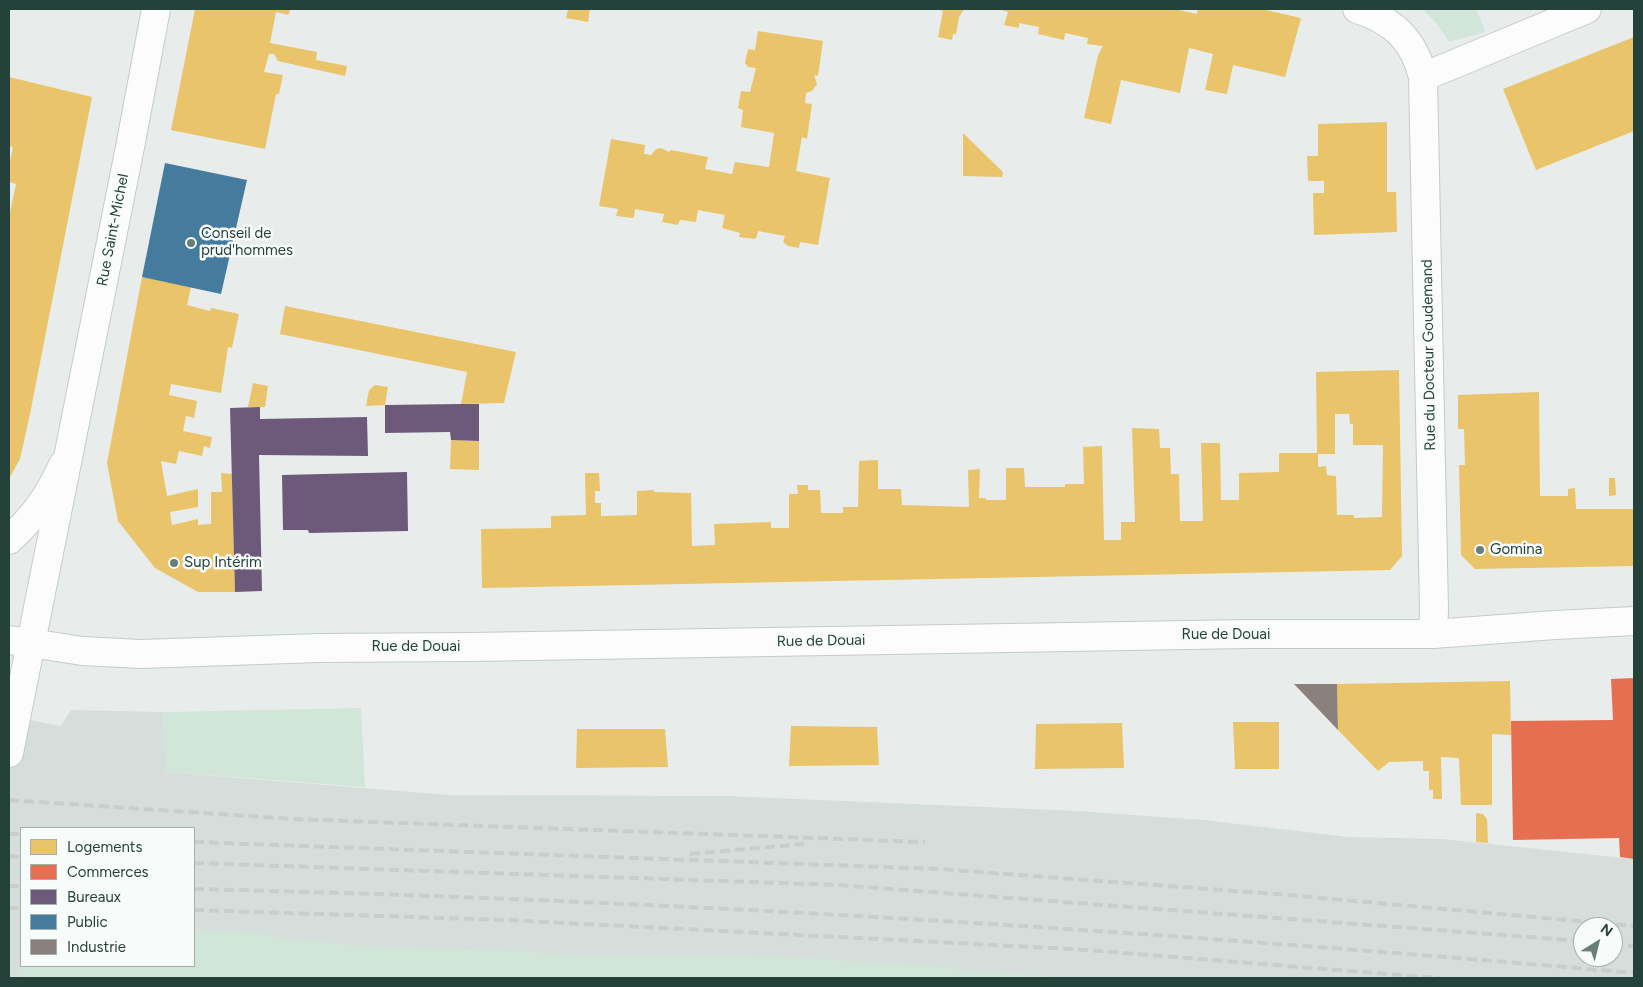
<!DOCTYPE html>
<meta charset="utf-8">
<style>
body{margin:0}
#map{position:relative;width:1643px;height:987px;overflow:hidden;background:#e8edeb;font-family:Figtree,sans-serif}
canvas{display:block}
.frame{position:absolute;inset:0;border:10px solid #24423a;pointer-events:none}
.legend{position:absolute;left:20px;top:827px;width:175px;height:140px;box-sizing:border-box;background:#f7fbf9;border:1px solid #a3b1ad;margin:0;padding:6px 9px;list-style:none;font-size:15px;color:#24423a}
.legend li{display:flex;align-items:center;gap:10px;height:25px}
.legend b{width:25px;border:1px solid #a3b1ad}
.north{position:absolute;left:1573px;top:917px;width:50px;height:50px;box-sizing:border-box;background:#f7fbf9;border:1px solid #a3b1ad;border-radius:50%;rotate:36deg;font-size:14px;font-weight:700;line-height:20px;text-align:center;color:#24423a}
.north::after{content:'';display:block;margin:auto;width:18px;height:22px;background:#697e78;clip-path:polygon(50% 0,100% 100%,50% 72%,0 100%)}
</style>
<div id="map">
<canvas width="1643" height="987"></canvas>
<div class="frame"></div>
<ul class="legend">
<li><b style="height:14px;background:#e9c46a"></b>Logements</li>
<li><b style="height:14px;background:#e76f51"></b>Commerces</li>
<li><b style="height:14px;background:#6d597a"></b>Bureaux</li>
<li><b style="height:14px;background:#457b9d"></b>Public</li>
<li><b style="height:14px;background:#8a817c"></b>Industrie</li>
</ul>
<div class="north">N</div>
</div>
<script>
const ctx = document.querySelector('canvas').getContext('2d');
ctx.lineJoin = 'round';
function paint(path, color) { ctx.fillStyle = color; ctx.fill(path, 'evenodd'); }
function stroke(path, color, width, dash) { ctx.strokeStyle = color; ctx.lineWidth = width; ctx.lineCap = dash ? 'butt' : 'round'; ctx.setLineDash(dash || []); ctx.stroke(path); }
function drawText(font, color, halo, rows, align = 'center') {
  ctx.font = font + ' Figtree,sans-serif'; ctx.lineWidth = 5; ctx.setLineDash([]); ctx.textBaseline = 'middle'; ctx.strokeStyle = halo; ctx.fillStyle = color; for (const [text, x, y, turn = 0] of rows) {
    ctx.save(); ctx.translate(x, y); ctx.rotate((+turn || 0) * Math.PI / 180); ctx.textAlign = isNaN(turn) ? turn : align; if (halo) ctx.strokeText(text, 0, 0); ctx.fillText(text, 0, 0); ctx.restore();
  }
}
paint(new Path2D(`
 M71 710 163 712 167 772 449 795 727 796 1078 811 1203 820 1349 837 1442 839 1634 859V978H9V716L61 726ZM21 828H194V966H21ZM1583 927H1613V957H1583Z`), '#d6dedb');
paint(new Path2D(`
 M1422 9H1476L1486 32 1449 42 1437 24Z
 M361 708 365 787 167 772 163 712Z
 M194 929 237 932 336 944 420 949 509 951 576 955H709L801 958 928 966 1060 978H18L21 960V966H194Z`), '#d1e6d8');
paint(new Path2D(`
 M195 9H291L288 15 276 12 270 43 317 52 316 60 347 66 345 76 278 61 274 54H269L264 72 283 75 279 94H276L265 149 171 130Z
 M568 9H590L588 22 566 18Z
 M937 9H964L959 17 956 34H953L952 40 938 37 943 11Z
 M999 9H1174L1197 14 1198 9H1261L1301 18 1285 77 1233 65 1227 94 1205 90 1213 54 1189 48 1180 93 1121 80 1111 124 1084 118 1098 55 1103 46 1087 44 1088 38 1065 33 1064 40 1038 34 1039 27 1019 23V28L1004 25 1008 12Z
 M758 31 823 41 818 76 814 75 817 84 812 91 806 93 805 103 812 104 807 139 802 137 796 171 830 178 818 245 800 242 799 248 788 246 783 242 785 236 758 231 757 236 755 239 739 237 740 233 722 228 725 215 698 210 696 222 680 220 678 225 662 222 664 214 635 209 634 217 632 218 616 216 618 209 599 206 611 139 645 145 644 154 651 155 656 149 661 148 669 152 671 150 708 157 705 169 732 174 735 162 769 167 774 133 741 127 743 110 738 108 741 91 750 92 756 68 748 67 745 63 748 49 755 50Z
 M1634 37V131L1536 170 1503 89Z
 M9 77 92 97 30 414 20 459 9 479V217L16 184 9 182V165L13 147 9 146Z
 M1387 122V192H1396L1397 232 1314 235 1313 193H1324V181H1308L1307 156H1318V124Z
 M963 133 1003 172 1002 177 963 176Z
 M142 277 191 287 187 305 210 311 211 308 239 314 232 348 228 347 221 393 171 384 169 395 197 401 194 418 186 416 183 431 212 437 210 448 204 446 202 456 179 451 176 464 161 461 167 496 198 489V507L170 512 172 525 198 519V525L211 524V492H222L221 473 232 474 235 592H198L155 568 118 521 107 463Z
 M285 306 516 352 504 403 461 404 467 372 280 334Z
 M1399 370 1402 556 1390 570 482 588 481 529 551 528V516L586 515 585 473H599L600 491H595V503H601V516L637 515V491L654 490V492L691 493 692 546 715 545 714 524 771 522V528H789V494H798L797 485H808V490H820L821 513H843V507H858L859 461 878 460V489H901L902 505 969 507 968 470 980 469 979 498H986V500H1006V468H1024L1025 487H1065V484H1084L1083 447 1102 446 1104 540H1121V522H1135L1132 428 1159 429 1160 448H1170L1171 474H1179L1180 521H1203L1201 443H1220L1221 500H1239V473L1279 472V453H1317L1316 372ZM1335 414H1349L1350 424H1353V445H1383L1382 517 1354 518V515H1337L1336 476 1327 475 1326 466 1318 467V454H1335Z
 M253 383 268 386 265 407H248Z
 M375 385 388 387 385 405 366 406 369 390Z
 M1539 392 1540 496H1568V489L1575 488 1576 509H1634V566L1475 569 1461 555 1459 465H1465L1464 429H1458V395Z
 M451 440 479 441V470L450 469Z
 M1609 478H1615L1616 495 1609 496Z
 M1510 681 1511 735 1492 734V805H1461L1459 758 1441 757 1442 799H1433V790H1429V771H1423V761L1389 762 1378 771 1338 730 1337 684Z
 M1233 722H1279V769H1235Z
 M1122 723 1124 768 1035 769 1036 724Z
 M791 726 877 727 879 765 789 766Z
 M577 729H665L668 767 576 768Z
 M1476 813 1483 814 1487 819 1488 843 1476 842Z`), '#e9c46a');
paint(new Path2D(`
 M1634 678V859L1620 857 1619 838 1513 840 1511 721 1613 720 1611 679Z`), '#e76f51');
paint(new Path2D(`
 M461 404H479V441L451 440 450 432 385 433V405Z
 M260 407V419L367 417 368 456 259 455 262 591 235 592 230 408Z
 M407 472 408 531 309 533 308 530H283L282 475Z`), '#6d597a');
paint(new Path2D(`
 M165 163 247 180 221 294 142 277Z`), '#457b9d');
paint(new Path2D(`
 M1294 684H1337L1338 730Z`), '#8a817c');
const street = new Path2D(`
 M1357 9C1393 20 1414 40 1423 77L1434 610 1433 634
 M1423 77 1587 9
 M9 540C35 516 48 497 63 465
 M9 640 31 643`);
const secondary = new Path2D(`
 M31 643 82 651 141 654 319 648 471 647 1248 634H1433L1555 625 1634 621
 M9 753 131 142 156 9`);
stroke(street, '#c5cac8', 30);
stroke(secondary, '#c3cbc8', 30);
stroke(street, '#fcfcfc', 28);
stroke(secondary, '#fcfcfc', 28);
stroke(new Path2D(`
 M9 800 293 819 925 842
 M9 834H21
 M194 842 939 869 1276 894 1634 926
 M690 854 804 844
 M9 856 21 857
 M194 863 838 885 1583 941
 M9 886H21
 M194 889C675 900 1155 931 1634 973
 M9 908H21
 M194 910 507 920 1073 949 1439 978
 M1613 944 1634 946`), '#c9cdcc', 4, [10, 5]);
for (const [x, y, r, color] of [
 [191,243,5,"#697e78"],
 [1480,550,5,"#697e78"],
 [174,563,5,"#697e78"]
]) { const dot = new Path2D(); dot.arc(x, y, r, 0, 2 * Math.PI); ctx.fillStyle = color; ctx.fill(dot); stroke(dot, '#f7fbf9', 2); }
drawText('15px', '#24423a', '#f7fbf9', [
 ["Rue Saint-Michel",113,230,-79],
 ["Rue du Docteur Goudemand",1429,355,-91],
 ["Rue de Douai",1226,635],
 ["Rue de Douai",821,641,-1],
 ["Rue de Douai",416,647]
]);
drawText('15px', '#24423a', '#f7fbf9', [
 ["Conseil de",201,234],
 ["prud'hommes",201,251],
 ["Gomina",1490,550],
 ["Sup Intérim",184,563]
], 'left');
</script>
